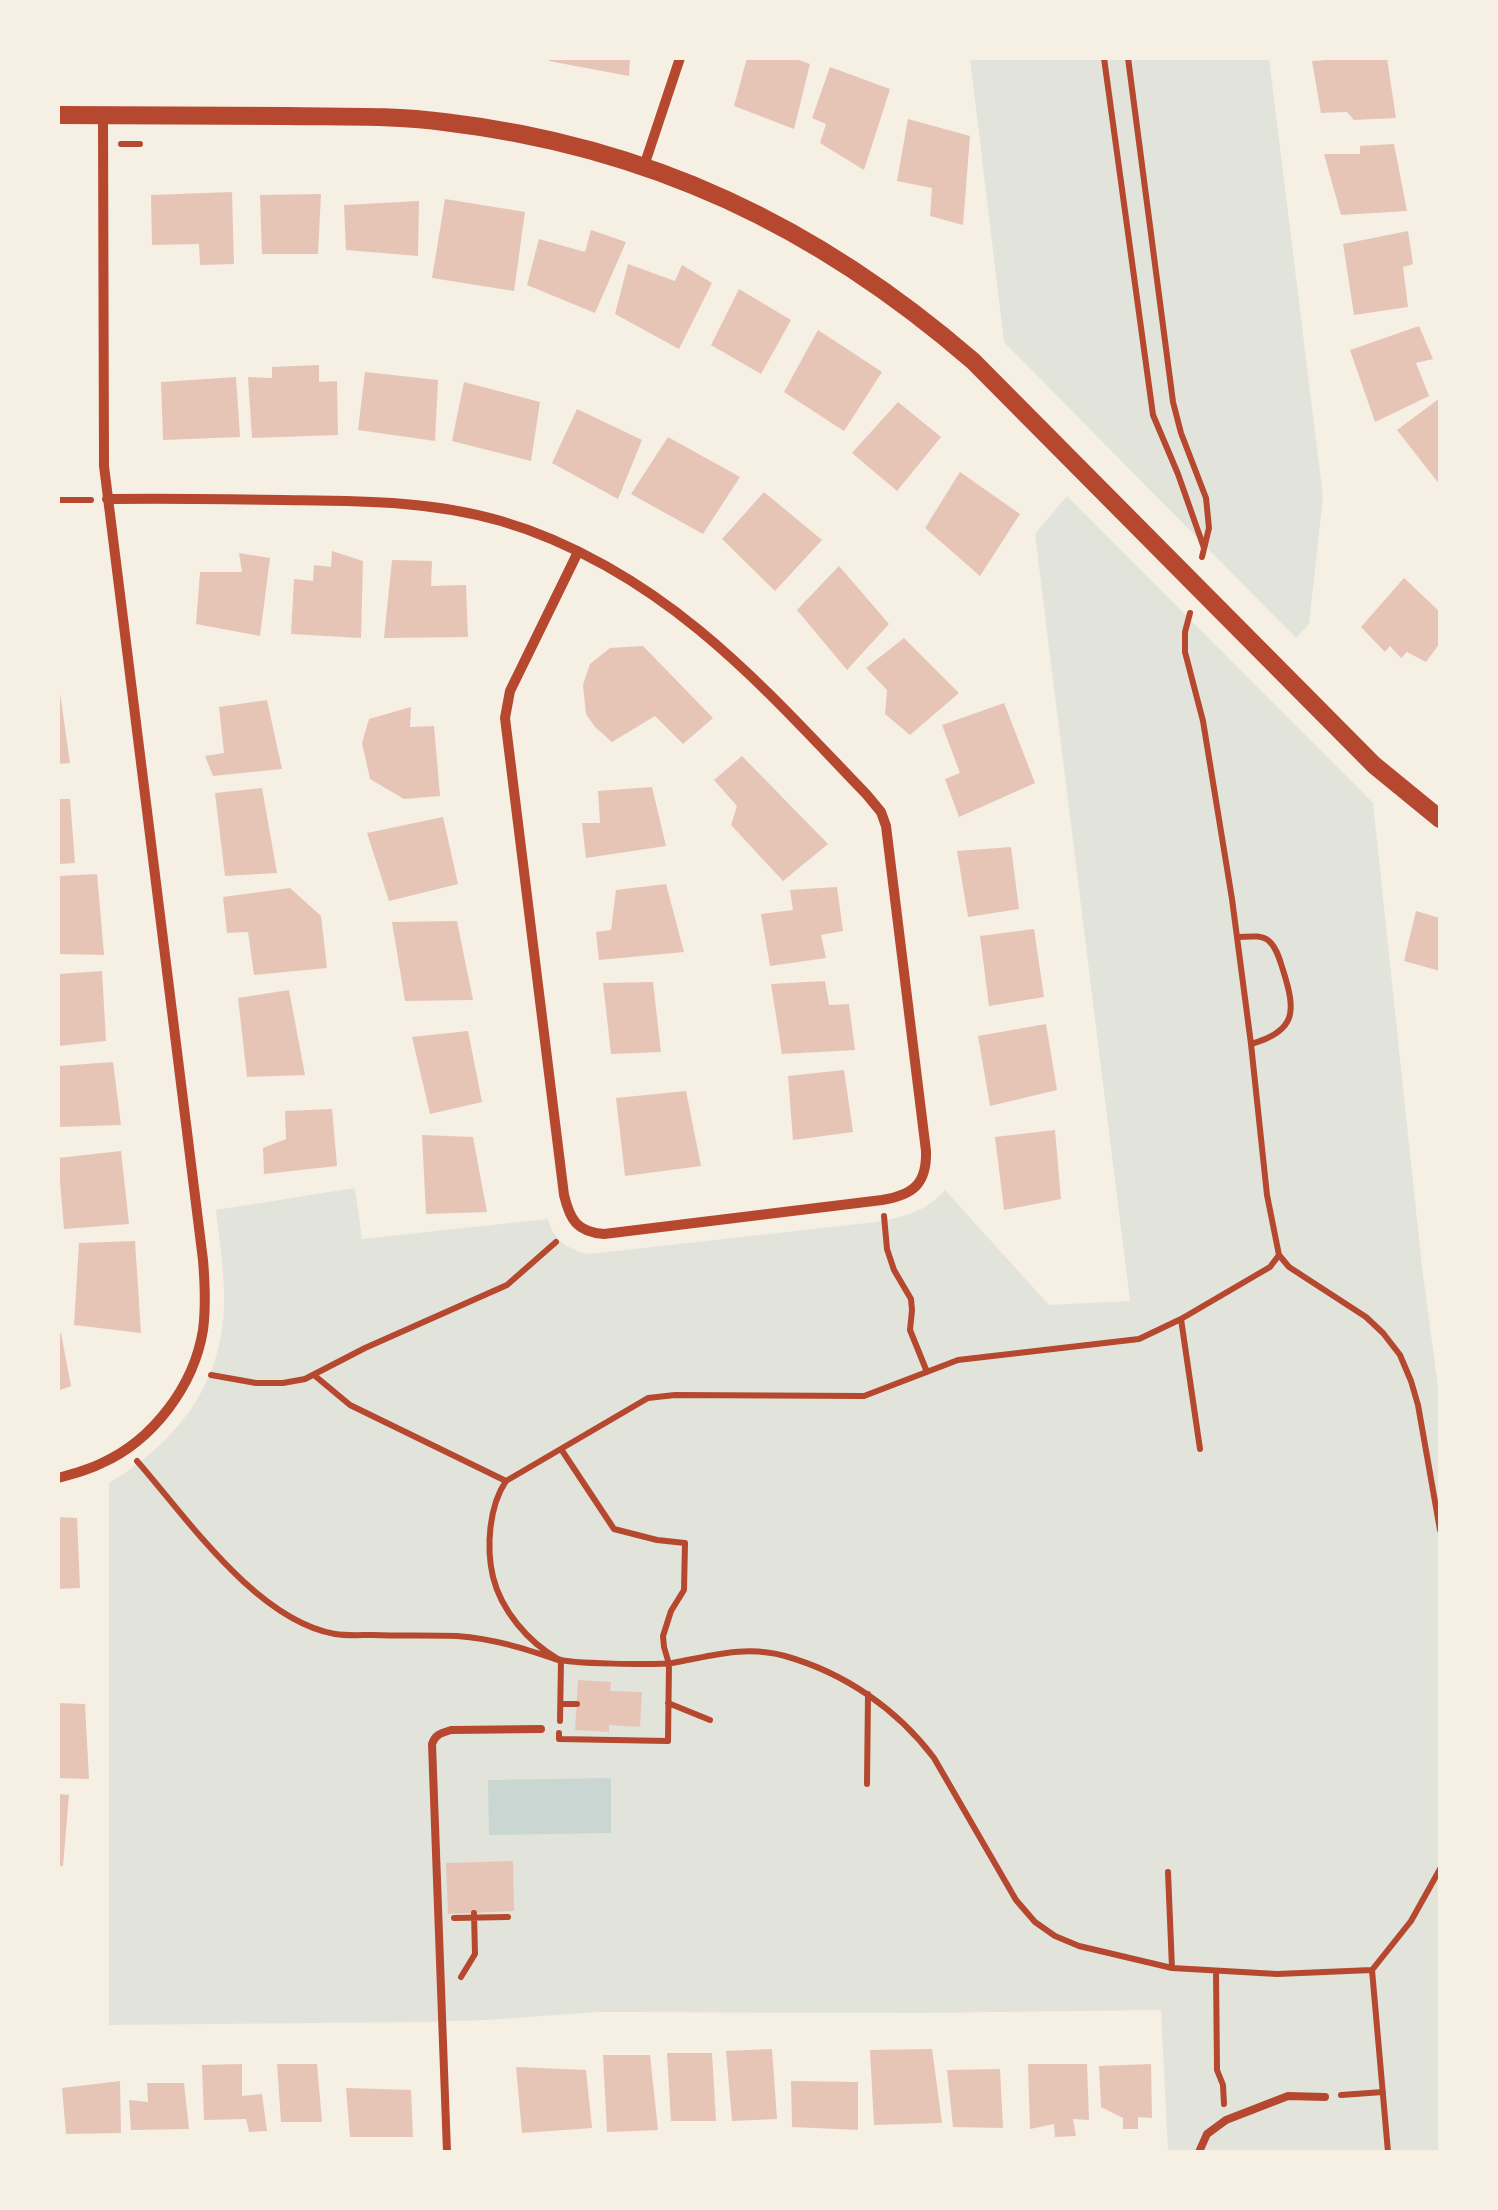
<!DOCTYPE html>
<style>
body{margin:0}
#map{position:relative;width:1498px;height:2210px;overflow:hidden;background:#f6efe4;font-family:"IBM Plex Sans",sans-serif}
canvas{display:block}
.frame{position:absolute;inset:0;border:60px solid #f6efe4;pointer-events:none}
</style>
<div id="map">
<canvas width="1498" height="2210"></canvas>
<div class="frame"></div>
</div>
<script>
const ctx = document.querySelector('canvas').getContext('2d');
ctx.lineJoin = 'round';
function paint(path, color) { ctx.fillStyle = color; ctx.fill(path, 'evenodd'); }
function stroke(path, color, width, dash) { ctx.strokeStyle = color; ctx.lineWidth = width; ctx.lineCap = dash ? 'butt' : 'round'; ctx.setLineDash(dash || []); ctx.stroke(path); }
paint(new Path2D(`
 M970 58H1269L1323 497 1309 624 1296 638 1004 342Z
 M1067 496 1373 803 1422 1267 1440 1402V2152H1168L1161 2010 919 2013 599 2012 486 2020 420 2022 109 2025V1483C179 1441 226 1380 224 1295 224 1267 219 1238 216 1210L355 1188 362 1239 548 1219C553 1240 569 1250 589 1254L876 1222C904 1217 926 1212 945 1190L1049 1305 1130 1301 1035 534Z`), '#e2e4dc');
paint(new Path2D(`
 M611 1778V1833L489 1835 488 1780Z`), '#c9d6d2');
paint(new Path2D(`
 M549 58H630L629 76 549 61Z
 M747 58H793L810 64 794 129 734 106Z
 M1354 58H1387L1396 118 1354 120 1347 112 1321 113 1312 61Z
 M830 67 890 89 864 170 820 143 826 124 812 118Z
 M908 119 970 136 963 225 930 216 932 188 897 181Z
 M1394 144 1407 211 1341 215 1324 154H1360V146Z
 M232 192 234 264 200 265 199 244 152 245 151 195Z
 M321 194 318 254H262L260 195Z
 M445 199 525 212 514 291 432 278Z
 M419 201 418 256 346 250 344 205Z
 M591 230 626 242 595 313 527 285 539 239 585 252Z
 M1408 231 1413 264 1403 267 1408 307 1354 315 1343 244Z
 M628 264 675 281 682 265 712 283 679 349 615 314Z
 M739 289 791 320 761 374 711 345Z
 M1419 326 1433 359 1416 363 1429 396 1375 422 1350 350Z
 M818 330 882 372 844 431 784 392Z
 M319 365V382L337 381 338 435 252 438 248 377 272 378V367Z
 M365 372 438 380 435 441 358 430Z
 M236 377 240 437 163 440 161 382Z
 M464 382 540 402 531 461 452 441Z
 M1440 398V485L1397 430Z
 M898 402 941 437 897 491 852 453Z
 M577 409 642 440 618 499 552 463Z
 M668 437 740 477 703 534 631 494Z
 M960 472 1020 514 980 576 925 528Z
 M764 492 822 540 775 591 722 539Z
 M332 551 363 561 361 638 291 634 294 579 313 581 314 565 331 567Z
 M239 553 270 558 260 636 196 624 200 572H242Z
 M392 560 432 561 431 586 466 585 468 637 384 638Z
 M839 566 889 624 847 670 797 610Z
 M1404 578 1440 612V643L1426 662 1407 652 1401 658 1390 646 1385 652 1361 627Z
 M904 638 959 693 910 735 885 714 887 690 866 668Z
 M643 646 713 718 683 744 655 716 612 742 595 727 586 714 583 685 590 664 610 648Z
 M58 693H60L70 763 58 764Z
 M267 700 282 769 213 776 205 756 224 753 219 707Z
 M1004 703 1035 783 959 817 945 779 960 773 942 725Z
 M411 707 410 727 434 726 440 796 404 799 370 779 362 743 369 719Z
 M742 756 828 844 783 881 731 825 737 806 714 780Z
 M652 787 666 846 586 858 582 823H600L598 791Z
 M262 788 277 873 225 876 215 793Z
 M58 799H70L75 863 58 864Z
 M443 817 458 884 389 901 367 833Z
 M1011 847 1019 909 968 917 957 851Z
 M97 874 104 955 58 954V876Z
 M666 884 684 952 599 960 596 932 611 930 616 890Z
 M837 887 843 931 821 935 826 958 770 966 761 914 793 910 790 890Z
 M290 888 321 916 327 968 254 975 248 932 227 933 223 897Z
 M1416 911 1440 918V971L1404 961Z
 M457 921 473 1000 405 1001 392 922Z
 M1034 929 1044 997 989 1006 980 936Z
 M102 971 106 1041 58 1046V974Z
 M825 981 829 1005 849 1004 855 1050 782 1054 771 984Z
 M653 982 661 1052 611 1054 603 983Z
 M289 990 305 1075 247 1077 238 998Z
 M1046 1024 1057 1090 990 1106 978 1036Z
 M468 1031 482 1102 430 1114 412 1037Z
 M113 1062 121 1125 58 1127V1066Z
 M844 1070 853 1132 793 1140 788 1076Z
 M686 1091 701 1166 625 1176 616 1098Z
 M332 1109 337 1166 264 1174 263 1148 286 1139 285 1111Z
 M1055 1130 1061 1199 1004 1210 995 1137Z
 M422 1135 473 1137 487 1212 426 1214Z
 M121 1151 129 1224 64 1229 58 1158Z
 M135 1241 141 1333 74 1325 79 1243Z
 M61 1333 71 1386 58 1391V1334Z
 M58 1517 77 1518 80 1588 58 1589Z
 M578 1680 611 1682 610 1691 642 1692 640 1727 609 1725V1732L575 1730Z
 M58 1703 85 1704 89 1779 58 1778Z
 M58 1794 69 1795 63 1866H58Z
 M513 1861 514 1911 448 1914 446 1863Z
 M772 2049 777 2119 732 2121 726 2051Z
 M932 2049 942 2123 874 2125 870 2050Z
 M667 2053H712L716 2121H671Z
 M603 2055H650L658 2130 607 2132Z
 M242 2064V2096L262 2094 267 2131 249 2132 246 2119 204 2120 202 2065Z
 M277 2064H317L322 2122H281Z
 M1028 2064H1087L1089 2120 1073 2119 1076 2136 1055 2137 1054 2124 1030 2129Z
 M1151 2064 1152 2118 1138 2117V2129H1123V2118L1101 2107 1099 2066Z
 M516 2067 586 2070 592 2128 522 2133Z
 M1000 2069 1003 2128 953 2127 947 2070Z
 M120 2081 121 2133 66 2134 62 2088Z
 M791 2081 858 2082V2130L792 2127Z
 M147 2083H184L189 2129 131 2130 129 2100 148 2102Z
 M346 2088 411 2090 413 2137H350Z`), '#e6c5b7');
stroke(new Path2D(`
 M1104 58 1153 415 1178 474 1204 548
 M1128 58 1173 402 1181 433 1206 498 1209 528 1202 557
 M121 144H140
 M58 500H91
 M1190 613 1185 632V652L1203 721 1232 899 1251 1044 1267 1195 1279 1255 1289 1267 1366 1317 1383 1333 1400 1355 1411 1381 1418 1405 1440 1530
 M1237 937C1247 937 1261 934 1269 941 1277 948 1280 961 1283 970 1296 1011 1297 1031 1251 1044
 M884 1216 887 1249 894 1270 911 1299 912 1310 910 1330 927 1372
 M1279 1255 1270 1267 1181 1319 1139 1339 958 1360 864 1396 675 1395 648 1398 506 1481C489 1506 486 1547 493 1577 501 1610 528 1642 558 1659 568 1664 657 1665 672 1663 712 1656 744 1645 785 1656 845 1673 897 1709 934 1758L1016 1900 1035 1922 1055 1936 1079 1946 1172 1968 1277 1974 1372 1970
 M1181 1319 1200 1449
 M211 1375 256 1383H283L305 1379 365 1348 507 1285 556 1242
 M314 1375 350 1405 506 1481
 M137 1461C187 1518 256 1620 335 1634 347 1636 361 1635 373 1635 401 1636 430 1635 457 1636 496 1639 525 1649 561 1661L560 1721
 M668 1703 710 1720
 M561 1704H577
 M559 1733V1739L668 1741 669 1664 664 1647 663 1636 671 1611 684 1590 685 1543 657 1540 614 1529 561 1449
 M867 1784 868 1694
 M1168 1872 1172 1968
 M454 1918 508 1917
 M1216 1971 1217 2070 1223 2085 1224 2104
 M461 1977 475 1954 474 1913
 M1341 2095 1383 2092
 M1388 2152 1372 1970 1411 1921 1440 1869`), '#b5482f', 6);
stroke(new Path2D(`
 M447 2152 432 1744C435 1734 442 1733 451 1730L541 1729
 M1199 2152 1207 2134 1226 2120 1288 2096 1325 2097`), '#b5482f', 8);
stroke(new Path2D(`
 M644 166 680 58
 M107 499C165 498 224 499 282 500 356 501 429 500 501 521 573 542 642 583 699 630 760 680 813 739 867 795L881 812 886 826 926 1151C927 1184 913 1195 882 1200L604 1234C577 1232 570 1220 564 1195L505 718 510 691 578 552
 M58 1478C73 1474 88 1470 102 1463 153 1440 194 1386 203 1330 206 1307 205 1284 203 1260L104 466 103 115`), '#b5482f', 10);
stroke(new Path2D(`
 M58 115C133 115 209 116 285 116 338 117 391 115 444 122 649 146 817 226 973 361L1374 765 1440 819`), '#b5482f', 18);
</script>
